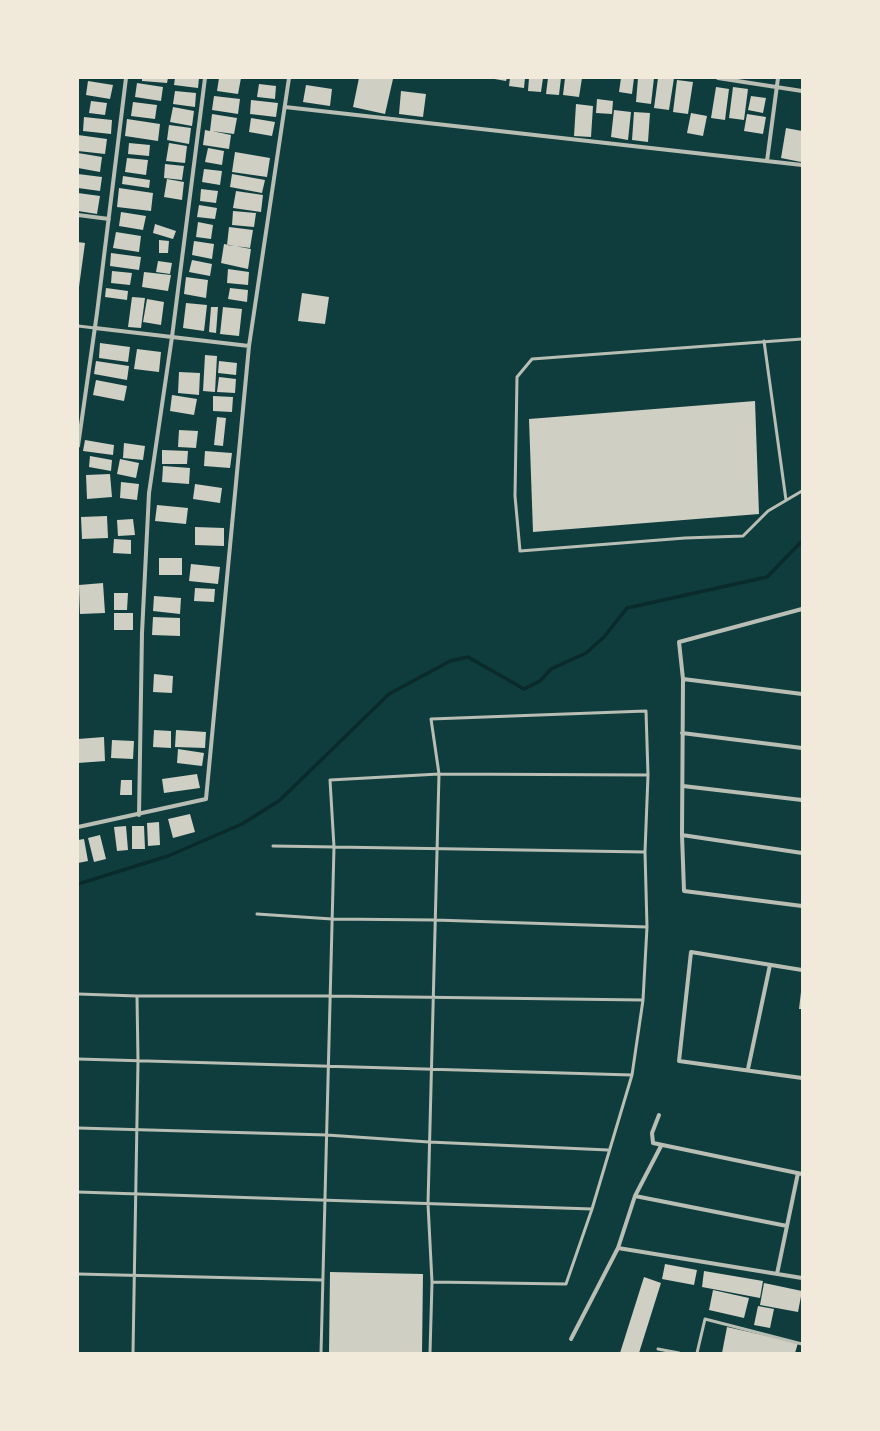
<!DOCTYPE html>
<style>
body{margin:0}
#map{position:relative;width:880px;height:1431px;overflow:hidden;background:#0f3d3e;font-family:"Zilla Slab",serif}
canvas{display:block}
.frame{position:absolute;inset:0;border:79px solid #f1e9da;pointer-events:none}
</style>
<div id="map">
<canvas width="880" height="1431"></canvas>
<div class="frame"></div>
</div>
<script>
const ctx = document.querySelector('canvas').getContext('2d');
ctx.lineJoin = 'round';
function stroke(path, color, width, dash) { ctx.strokeStyle = color; ctx.lineWidth = width; ctx.lineCap = dash ? 'butt' : 'round'; ctx.setLineDash(dash || []); ctx.stroke(path); }
function paint(path, color) { ctx.fillStyle = color; ctx.fill(path, 'evenodd'); }
stroke(new Path2D(`
 M78 884 168 856 242 824 280 800 389 694 450 661 468 657 524 689 540 681 551 669 586 653 604 637 627 608 767 577 802 541`), '#0a2a2b', 3.5);
paint(new Path2D(`
 M142 78H168L167 83 142 81Z
 M175 78H199L198 88 174 85Z
 M219 78H241L238 94 217 91Z
 M359 78 393 79 385 114 353 107Z
 M489 78H507L506 81Z
 M510 78H525L524 88 509 86Z
 M529 78H543L541 92 528 91Z
 M548 78H561L559 95 546 94Z
 M565 78H582L579 97 563 95Z
 M621 78H634L632 94 619 92Z
 M638 78H654L651 104 636 102Z
 M658 78H674L669 110 654 108Z
 M677 80 693 82 688 114 673 112Z
 M88 81 113 85 110 99 86 95Z
 M137 83 163 87 161 101 135 97Z
 M259 84 276 86 275 99 257 97Z
 M306 85 332 89 330 106 303 102Z
 M716 87 729 89 725 120 711 118Z
 M733 87 748 89 744 120 729 118Z
 M175 91 196 93 195 107 173 104Z
 M401 91 426 94 423 117 399 114Z
 M214 96 240 99 238 114 212 110Z
 M751 96 766 98 763 113 748 110Z
 M597 99 613 101 612 114 596 113Z
 M251 100 278 103 276 117 250 114Z
 M91 101 107 103 105 115 89 113Z
 M133 102 157 105 155 119 131 116Z
 M576 104 593 106 591 137 574 136Z
 M173 107 194 111 192 126 170 122Z
 M614 110 631 112 628 140 611 137Z
 M634 112 650 113 648 142 632 140Z
 M691 113 707 116 703 136 687 133Z
 M212 114 237 118 234 134 212 131 231 135 229 149 203 145 205 130 210 131Z
 M747 114 766 117 763 134 744 131Z
 M84 117 112 120 111 134 83 131Z
 M251 118 275 122 272 136 249 132Z
 M127 119 160 124 158 141 125 136Z
 M169 125 191 128 189 144 167 140Z
 M786 128 802 131 801 162 781 158Z
 M78 135 107 139 105 154 78 151Z
 M129 143 150 145 149 156 128 154Z
 M169 143 187 146 185 163 166 161Z
 M208 148 224 151 222 165 205 162Z
 M235 152 270 158 267 177 232 172Z
 M78 153 102 157 100 172 78 168Z
 M127 158 148 160 146 175 125 172Z
 M165 164 184 166 182 180 164 178Z
 M204 169 222 171 220 185 202 182Z
 M78 174 102 177 100 191 78 188Z
 M232 174 265 180 262 193 230 187Z
 M123 176 150 180 149 188 122 184Z
 M167 179 184 182 182 200 164 197Z
 M119 188 153 193 151 211 117 207Z
 M201 189 218 191 216 203 200 201Z
 M236 191 263 195 261 212 233 208Z
 M78 193 100 196 97 214 78 211Z
 M199 205 217 208 215 219 197 217Z
 M233 211 256 213 254 227 232 225Z
 M121 212 146 216 143 230 119 226Z
 M198 222 213 225 211 239 196 237Z
 M155 224 176 231 173 239 153 233Z
 M229 227 253 230 250 248 227 245Z
 M116 232 141 236 139 252 113 248Z
 M159 240 169 241 168 253H159Z
 M194 241 214 244 212 259 192 255Z
 M78 242 85 243 79 287H78Z
 M224 244 251 249 248 269 221 263Z
 M111 253 141 257 139 270 110 266Z
 M192 260 212 264 210 276 189 272Z
 M158 261 172 263 170 274 156 272Z
 M228 269 249 272 248 285 227 283Z
 M112 271 132 273 130 285 111 283Z
 M144 272 171 275 168 291 142 287Z
 M186 277 208 280 206 298 184 294Z
 M106 288 128 291 127 300 105 297Z
 M230 288 248 290 247 302 228 299Z
 M302 293 329 297 325 324 298 321Z
 M132 297 145 298 141 328 128 327Z
 M147 299 164 302 161 325 143 322Z
 M186 303 207 305 204 331 183 328Z
 M211 307H218L216 333 209 332Z
 M223 307 242 309 239 336 220 334Z
 M100 343 130 347 128 362 99 358Z
 M137 349 161 352 159 372 134 369Z
 M205 355 217 356 215 392 203 391Z
 M96 361 129 366 127 380 94 374Z
 M219 361 237 363 236 375 218 373Z
 M179 372 200 373 199 395 178 393Z
 M219 377 236 379 235 393 217 392Z
 M96 380 127 386 124 401 93 395Z
 M172 395 197 399 194 415 170 411Z
 M213 396 233 397 232 412 213 411Z
 M755 401 759 514 533 532 529 419Z
 M217 417 226 418 223 446 214 445Z
 M179 430 198 431 196 448 178 447Z
 M85 440 114 445 113 455 83 451Z
 M124 443 145 446 143 460 123 458Z
 M162 450 188 451 187 464H162Z
 M205 451 232 453 230 468 204 466Z
 M90 456 112 460 111 471 89 467Z
 M120 459 139 463 136 478 117 474Z
 M163 466 190 468 189 484 162 482Z
 M110 474 112 497 87 499 86 475Z
 M121 482 139 484 137 500 120 498Z
 M195 484 222 488 220 503 193 499Z
 M157 505 188 508 186 524 155 521Z
 M107 516 108 538 82 539 81 517Z
 M133 519 135 535 118 536 117 520Z
 M195 527 224 528V546L195 545Z
 M114 539 131 540V554L113 553Z
 M159 558H182V575H159Z
 M191 564 220 567 218 584 189 581Z
 M103 583 105 613 80 614 79 585Z
 M195 588 215 589 214 602 194 601Z
 M114 593H128L127 610H114Z
 M154 596 181 598 180 614 153 611Z
 M114 613H133V630H114Z
 M153 617 180 618V636L152 635Z
 M154 674 173 676 172 693 153 692Z
 M154 730 171 731V748L153 747Z
 M176 730 206 732 205 748 175 747Z
 M104 737 105 761 78 763V739Z
 M112 740 134 741 133 759 111 758Z
 M178 749 204 753 202 766 177 763Z
 M197 774 200 788 164 793 162 779Z
 M121 780H132V795H120Z
 M190 814 195 832 173 838 168 819Z
 M159 822 160 845 148 846 147 823Z
 M126 826 128 850 117 851 114 827Z
 M132 826H144L145 849H132Z
 M100 835 106 859 94 862 88 838Z
 M84 839 88 861 78 863V840Z
 M801 992H802V1009H799Z
 M665 1264 697 1270 694 1285 662 1279Z
 M704 1271 763 1281 760 1298 702 1287Z
 M330 1272 423 1274 422 1353H329Z
 M644 1277 661 1283 639 1353H620Z
 M764 1283 802 1291 798 1312 760 1305Z
 M713 1290 749 1298 744 1318 709 1310Z
 M758 1306 774 1309 770 1328 754 1325Z
 M727 1327 798 1343 795 1353H722Z`), '#cfcfc3');
stroke(new Path2D(`
 M78 326 95 328
 M802 339 532 359 517 377 515 496 520 551 685 538 743 536 768 511 802 491
 M764 341 786 500
 M273 846 645 852
 M257 914 332 919 435 920 647 927
 M78 994 137 996H330L643 1000
 M78 1059 632 1075
 M78 1128 327 1135 429 1142 608 1150
 M78 1192 592 1209
 M78 1274 323 1280
 M658 1349 679 1353
 M133 1353 138 1061 137 996
 M321 1353 334 847 330 780 439 774 648 775
 M430 1353 432 1282 428 1204 439 774 431 719 646 711 648 775 645 852 647 927 643 1000 632 1075 592 1209 566 1284 432 1282
 M697 1353 705 1319 802 1344`), '#b8beb3', 3);
stroke(new Path2D(`
 M718 78 802 91
 M285 107 802 165
 M767 161 778 78
 M78 215 109 219
 M95 328 249 346
 M78 446 97 313 126 78
 M802 609 679 642 683 679 682 835 684 891 802 906
 M683 679 802 694
 M682 733 802 748
 M683 786 802 800
 M139 815 142 633 149 493 172 337 205 78
 M78 827 206 799 249 346 289 78
 M682 835 802 853
 M802 970 691 952 679 1061 802 1078
 M748 1069 770 965
 M659 1115 652 1133 653 1143 802 1174
 M635 1196 787 1226
 M618 1248 802 1278
 M777 1274 798 1173
 M571 1339 618 1248 635 1196 661 1146`), '#b8beb3', 4);
</script>
